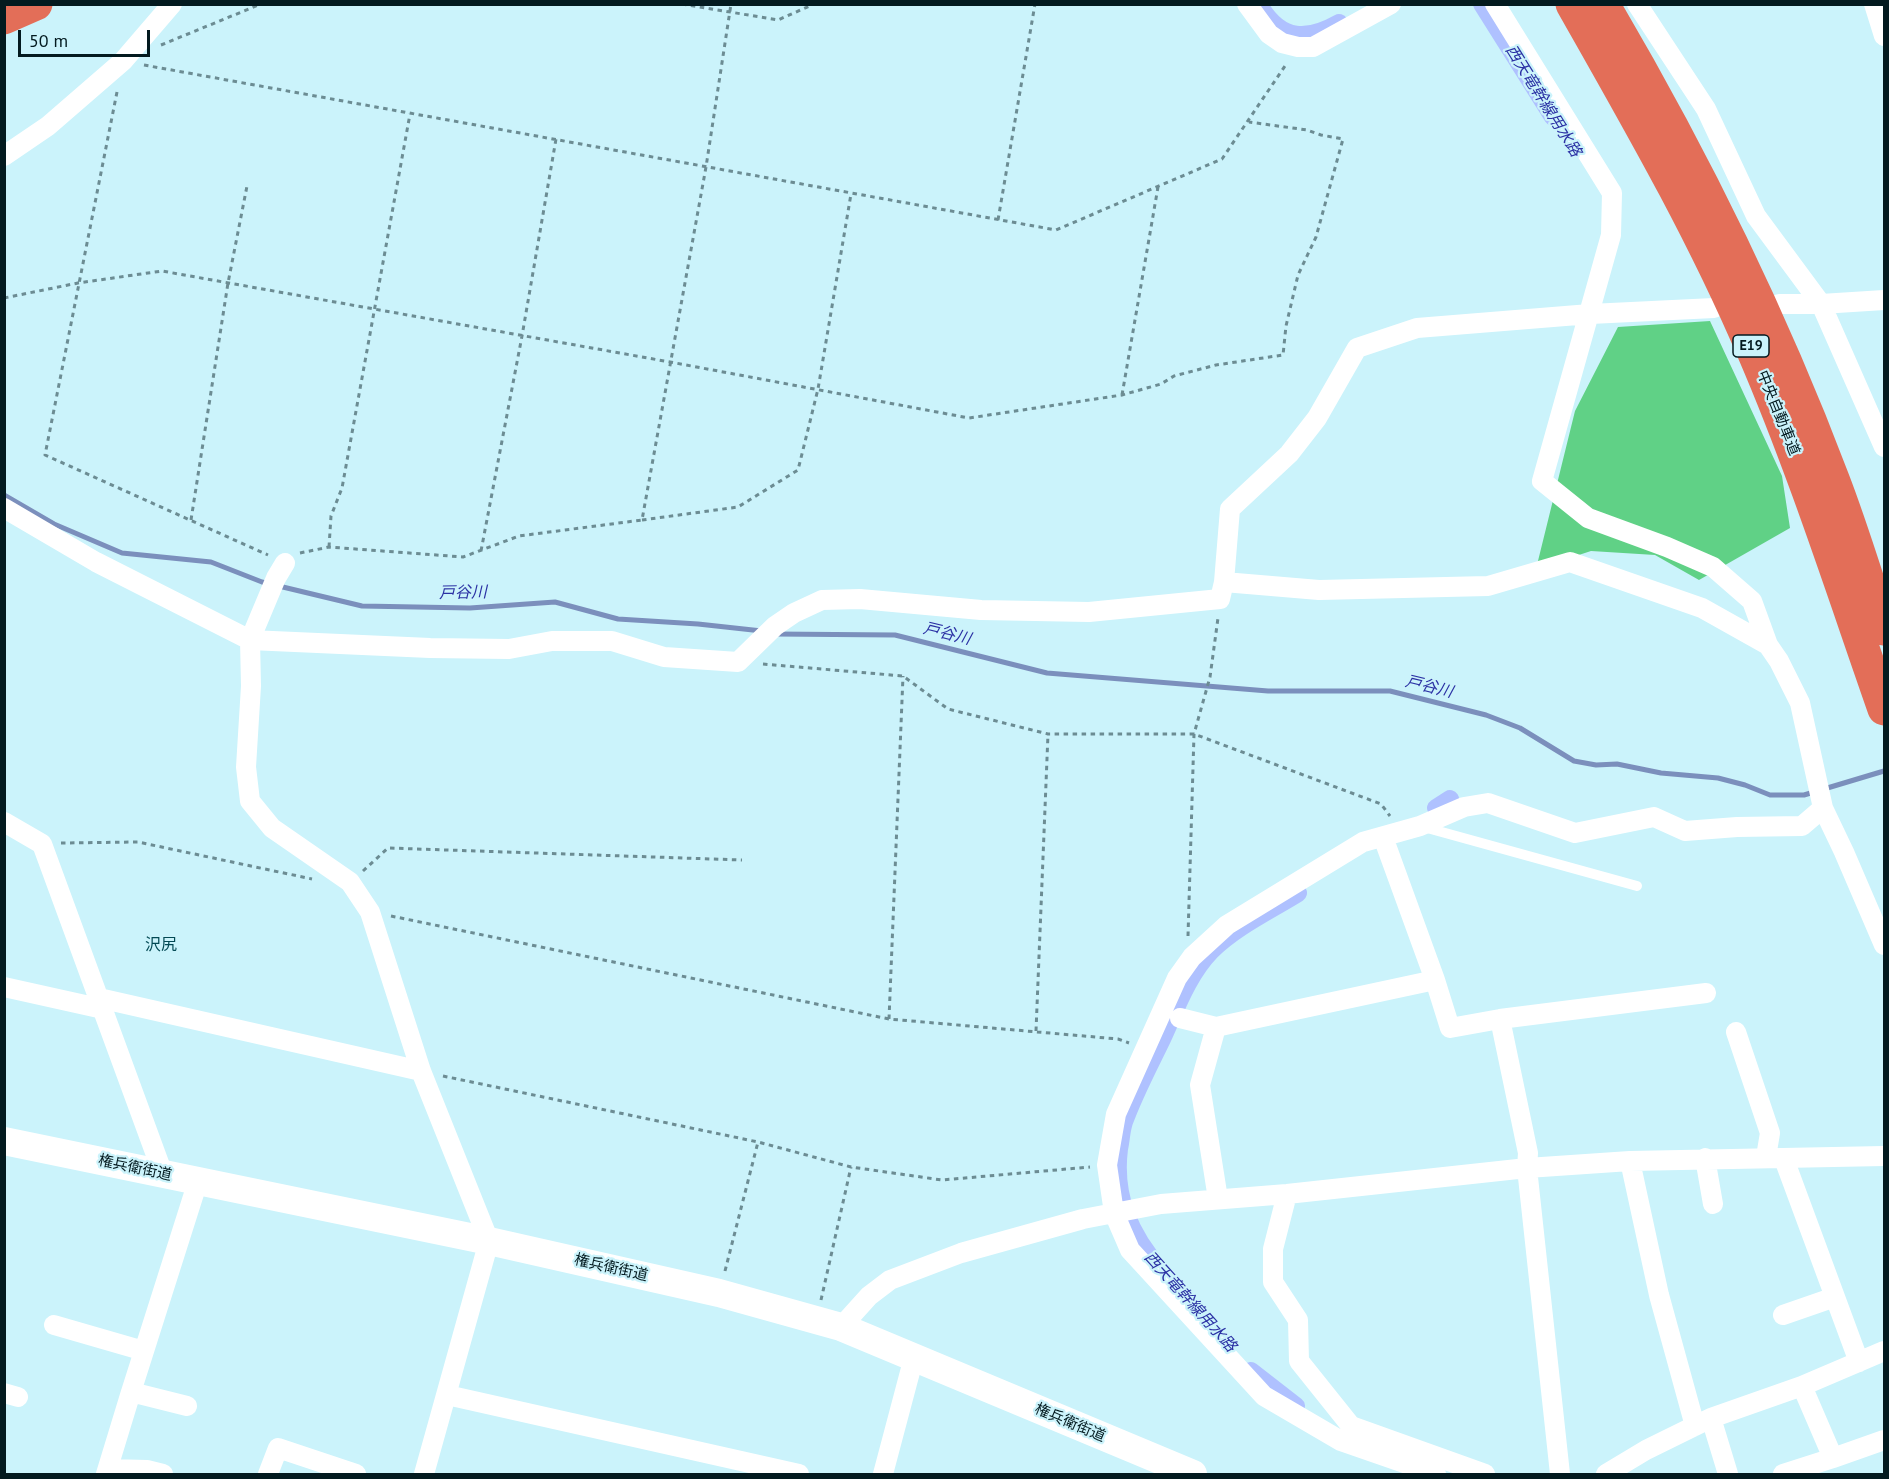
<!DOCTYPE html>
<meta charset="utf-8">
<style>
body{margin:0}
#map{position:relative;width:1889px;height:1479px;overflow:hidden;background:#cbf3fb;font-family:"PT Sans",sans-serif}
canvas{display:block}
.frame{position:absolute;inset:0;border:6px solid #031a1f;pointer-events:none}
.scale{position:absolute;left:18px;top:30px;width:132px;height:27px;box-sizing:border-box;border:3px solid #031a1f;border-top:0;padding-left:8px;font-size:18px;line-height:21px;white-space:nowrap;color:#031a1f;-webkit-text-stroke:4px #cbf3fb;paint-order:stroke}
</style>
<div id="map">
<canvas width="1889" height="1479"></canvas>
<div class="frame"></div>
<div class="scale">50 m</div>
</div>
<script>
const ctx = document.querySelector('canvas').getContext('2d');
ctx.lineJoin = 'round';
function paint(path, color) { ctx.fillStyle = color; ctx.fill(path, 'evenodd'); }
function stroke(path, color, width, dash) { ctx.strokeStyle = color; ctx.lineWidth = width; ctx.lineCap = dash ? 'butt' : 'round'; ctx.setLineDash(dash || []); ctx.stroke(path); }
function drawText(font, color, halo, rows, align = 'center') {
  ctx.font = font + ' "PT Sans","Noto Sans JP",sans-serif'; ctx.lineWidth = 4.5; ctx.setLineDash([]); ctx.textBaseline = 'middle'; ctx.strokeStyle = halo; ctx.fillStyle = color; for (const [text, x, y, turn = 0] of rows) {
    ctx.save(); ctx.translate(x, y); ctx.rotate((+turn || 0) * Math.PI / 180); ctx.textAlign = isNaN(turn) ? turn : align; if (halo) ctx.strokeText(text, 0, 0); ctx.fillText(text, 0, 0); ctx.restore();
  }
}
paint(new Path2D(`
 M1710 321 1782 476 1790 528 1699 580 1655 555 1591 551 1536 569 1575 411 1618 327Z`), '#60d186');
stroke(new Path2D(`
 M4 495 54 524 122 553 211 562 262 582 362 606 470 608 555 602 618 619 698 624 762 631
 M774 634 895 635 1047 673 1268 691H1390L1486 715 1520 728 1574 761 1596 765 1617 764 1661 773 1718 778 1745 785 1770 795H1804L1884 771`), '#7b8fbc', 5);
stroke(new Path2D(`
 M1482 4 1553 117
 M1261 8C1282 41 1307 41 1339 23
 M1436 808 1450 799
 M1161 1270C1130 1235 1113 1197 1119 1149 1121 1140 1121 1131 1124 1122 1134 1094 1149 1066 1162 1039 1176 1009 1187 976 1211 951 1235 927 1269 911 1298 893
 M1251 1371 1296 1406`), '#afc1ff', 18);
stroke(new Path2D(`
 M682 4 778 20 814 4
 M161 45 261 4
 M144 65 1056 230 1222 159 1287 63
 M117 92 45 455 268 555
 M998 220 1035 4
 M4 298 78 283 162 271 670 362 969 418 1122 395 1161 384 1174 376 1216 365 1283 355 1286 326 1298 275 1316 237 1343 139 1321 135 1307 130 1249 122
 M1122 395 1158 187
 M191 520 228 283 247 186
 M642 520 738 507 798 470 818 389 851 194
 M329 547 331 516 342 488 410 114
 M481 551 522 336 556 139
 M300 553 329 547 463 557 519 536 642 520 706 167 731 4
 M763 664 903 676 948 709 1048 734H1194L1381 804 1390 816
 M61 843 138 842 312 879
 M363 871 388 848 742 860
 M391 916 889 1019 1118 1039 1129 1043
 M1188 936 1194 734 1210 677 1218 618
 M889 1019 903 676
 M1036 1031 1048 734
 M443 1076 758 1142 851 1167 942 1180 1090 1167
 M725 1271 758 1142
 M821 1300 851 1167`), '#6c8c93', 3, [4.5, 4.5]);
stroke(new Path2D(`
 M1420 826 1637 886`), '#fff', 10);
stroke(new Path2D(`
 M1247 4 1269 34 1282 43 1298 47H1313L1391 4
 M1495 4 1612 193 1611 235 1542 481 1588 518 1667 547 1713 567 1752 601 1768 645
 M1637 4 1706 109 1756 216 1821 304 1884 447
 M1874 4 1884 36
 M4 156 48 126 123 61 172 4
 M1779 304H1821L1884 300
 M4 508 96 562 250 640 430 648 509 649 552 641H612L664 657 738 662 775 626 794 613 822 600 860 599 981 610 1089 612 1220 599 1224 582 1230 509 1289 454 1317 418 1357 348 1417 328 1590 314 1714 308
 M285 563 276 578 250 640 251 686 246 767 250 801 272 828 350 882 370 912 421 1071 489 1241 424 1474
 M1224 582 1319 590 1488 586 1570 562 1702 608 1768 645 1779 661 1800 703 1823 808 1844 852 1884 945
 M4 822 42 844 163 1174
 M1383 837 1435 980 1450 1028 1500 1019 1528 1153 1527 1168 1560 1474
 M4 987 103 1009
 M99 998 421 1071
 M1180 1018 1216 1027 1435 980
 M1500 1019 1706 993
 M1216 1027 1200 1085 1218 1199
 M1736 1032 1770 1133 1766 1157
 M1705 1158 1713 1204
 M1784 1159 1859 1362
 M1630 1161 1659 1295 1695 1426
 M1287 1194 1273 1249V1282L1298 1320 1299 1361 1351 1426 1485 1474
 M1783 1315 1835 1297
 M54 1325 144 1351
 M841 1327 869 1296 890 1280 961 1253 1083 1219 1161 1204 1287 1194 1527 1168 1630 1161 1884 1156
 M1802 1386 1833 1458 1884 1440
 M4 1393 18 1397
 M447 1395 799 1474
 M187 1406 131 1392 198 1181
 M1711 1418 1728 1474
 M108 1469 147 1470 163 1474
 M106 1474 131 1392
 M268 1474 278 1448 356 1474
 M883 1474 914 1357
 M1436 1474 1341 1441 1264 1396 1130 1250 1114 1213 1107 1165 1116 1114 1177 978 1192 957 1227 925 1363 842 1420 826 1464 807 1488 803 1575 833 1654 817 1685 831 1737 827 1802 826 1823 808
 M1606 1474 1646 1450 1711 1418 1802 1386 1884 1351
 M1783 1474 1833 1458`), '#fff', 20);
stroke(new Path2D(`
 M4 1141 489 1241 719 1293 841 1327 1193 1474`), '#fff', 28);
stroke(new Path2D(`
 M1572 4C1636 117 1702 231 1753 351 1803 467 1842 589 1884 709
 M1603 4C1692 155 1771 315 1833 479 1852 528 1867 579 1884 629
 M4 18 36 4`), '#e36e58', 33);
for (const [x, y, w] of [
 [1751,346,36]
]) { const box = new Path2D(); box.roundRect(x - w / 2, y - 11, w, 22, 4.5); ctx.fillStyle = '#cbf3fb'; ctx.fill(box); stroke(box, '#031a1f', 1.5); }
drawText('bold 14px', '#031a1f', null, [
 ["E19",1751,346]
]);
drawText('15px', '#031a1f', '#cbf3fb', [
 ["中央自動車道",1778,413,68],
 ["権兵衛街道",135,1168,12],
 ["権兵衛街道",611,1268,13],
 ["権兵衛街道",1070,1423,23]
]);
drawText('italic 16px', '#2b31a4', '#cbf3fb', [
 ["西天竜幹線用水路",1543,101,58],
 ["戸谷川",463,593,-1],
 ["戸谷川",947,634,14],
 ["戸谷川",1429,687,14],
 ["西天竜幹線用水路",1190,1302,48]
]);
drawText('16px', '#034954', '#cbf3fb', [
 ["沢尻",161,945]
]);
</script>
